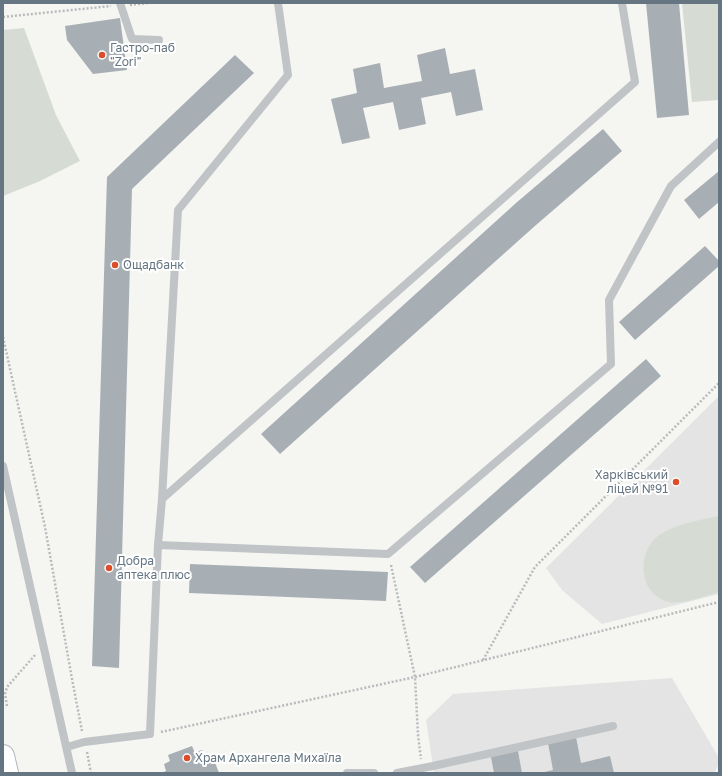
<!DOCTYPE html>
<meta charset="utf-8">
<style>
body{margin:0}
#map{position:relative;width:722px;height:776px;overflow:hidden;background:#f5f5f2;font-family:"Golos Text",sans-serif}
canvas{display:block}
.frame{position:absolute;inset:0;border:4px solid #657682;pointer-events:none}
</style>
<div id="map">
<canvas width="722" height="776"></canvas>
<div class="frame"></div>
</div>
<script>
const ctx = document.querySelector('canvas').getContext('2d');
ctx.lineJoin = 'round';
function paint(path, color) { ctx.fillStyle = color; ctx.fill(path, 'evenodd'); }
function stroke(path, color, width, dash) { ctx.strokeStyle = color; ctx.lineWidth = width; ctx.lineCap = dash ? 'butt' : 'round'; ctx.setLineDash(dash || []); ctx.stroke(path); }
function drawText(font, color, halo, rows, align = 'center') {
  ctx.font = font + ' "Golos Text",sans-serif'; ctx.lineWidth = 4; ctx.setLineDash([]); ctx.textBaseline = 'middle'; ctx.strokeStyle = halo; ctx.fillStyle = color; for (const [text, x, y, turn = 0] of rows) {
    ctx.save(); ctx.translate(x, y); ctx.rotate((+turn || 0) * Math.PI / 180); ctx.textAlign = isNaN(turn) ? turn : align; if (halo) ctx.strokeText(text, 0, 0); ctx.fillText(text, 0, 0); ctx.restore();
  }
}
paint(new Path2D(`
 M719 396V594L602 624 562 590 546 568Z
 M672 678 719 758V764L714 773H434L426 720 453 694Z`), '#e3e4e3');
paint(new Path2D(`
 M682 3H719V100L692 102Z
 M24 28 56 115 80 161 38 182 3 196V30Z
 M719 516V592C705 596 682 605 668 602 664 601 659 598 655 595 637 579 641 546 661 534 676 524 701 520 719 516Z`), '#d6dcd3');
paint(new Path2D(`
 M646 3H679L689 115 657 118Z
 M120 18 127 70 93 74 67 40 65 26Z
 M445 48 450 74 475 69 483 110 456 116 451 92 421 98 426 124 399 130 393 102 363 108 370 138 342 144 331 99 357 93 353 69 380 63 384 88 422 81 417 55Z
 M235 55 254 73 132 189 119 668 92 666 107 177Z
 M603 129 622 151 536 225 280 454 261 434 516 203Z
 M719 171V202L699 219 684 200Z
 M705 246 719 261V266L635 340 619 322Z
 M646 359 661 376 425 583 410 567Z
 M190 564 388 572 386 601 189 593Z
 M576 737 581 763 610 756 614 773H540L553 770 548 743Z
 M192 746 195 753 202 750 206 759 213 757 219 773H161L166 771 164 764 170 761 168 755Z
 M518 751 522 773H494L491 757Z`), '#a8afb4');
const primary = new Path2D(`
 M3 756 7 773`);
stroke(primary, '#b3b8bb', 24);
stroke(new Path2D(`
 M130 5 148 3
 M3 17 111 6
 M3 337 45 527 72 679 82 731
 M391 565 415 677 418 735 421 759
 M483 660 535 567 719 383
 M7 706 5 694 7 687 35 655
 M161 732 415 677 719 602
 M87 752 91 773`), '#b8bbbd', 2.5, [2, 2]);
stroke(new Path2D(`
 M120 3 132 39 159 40
 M3 466 72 773
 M162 499 635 82 622 3
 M158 545 388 554 611 364 609 300 671 186 719 142
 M67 747 84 742 150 734 158 545 162 499 178 210 288 75 278 3
 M347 773H374
 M397 773 433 766 613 726`), '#c0c4c7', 8);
stroke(primary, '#fff', 22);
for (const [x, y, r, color] of [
 [102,55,4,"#dc4e2a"],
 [115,265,4,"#dc4e2a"],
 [676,482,4,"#dc4e2a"],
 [109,568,4,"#dc4e2a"],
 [187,758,4,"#dc4e2a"]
]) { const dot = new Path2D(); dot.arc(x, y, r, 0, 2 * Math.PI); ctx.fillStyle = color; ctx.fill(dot); stroke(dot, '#fff', 1.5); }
drawText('12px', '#657682', '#fff', [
 ["Гастро-паб",110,48],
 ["\"Zori\"",110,62],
 ["Ощадбанк",123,265],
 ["Харківський",668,475,"right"],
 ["ліцей №91",668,489,"right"],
 ["Добра",117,561],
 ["аптека плюс",117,575],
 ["Храм Архангела Михаїла",195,758]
], 'left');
</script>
